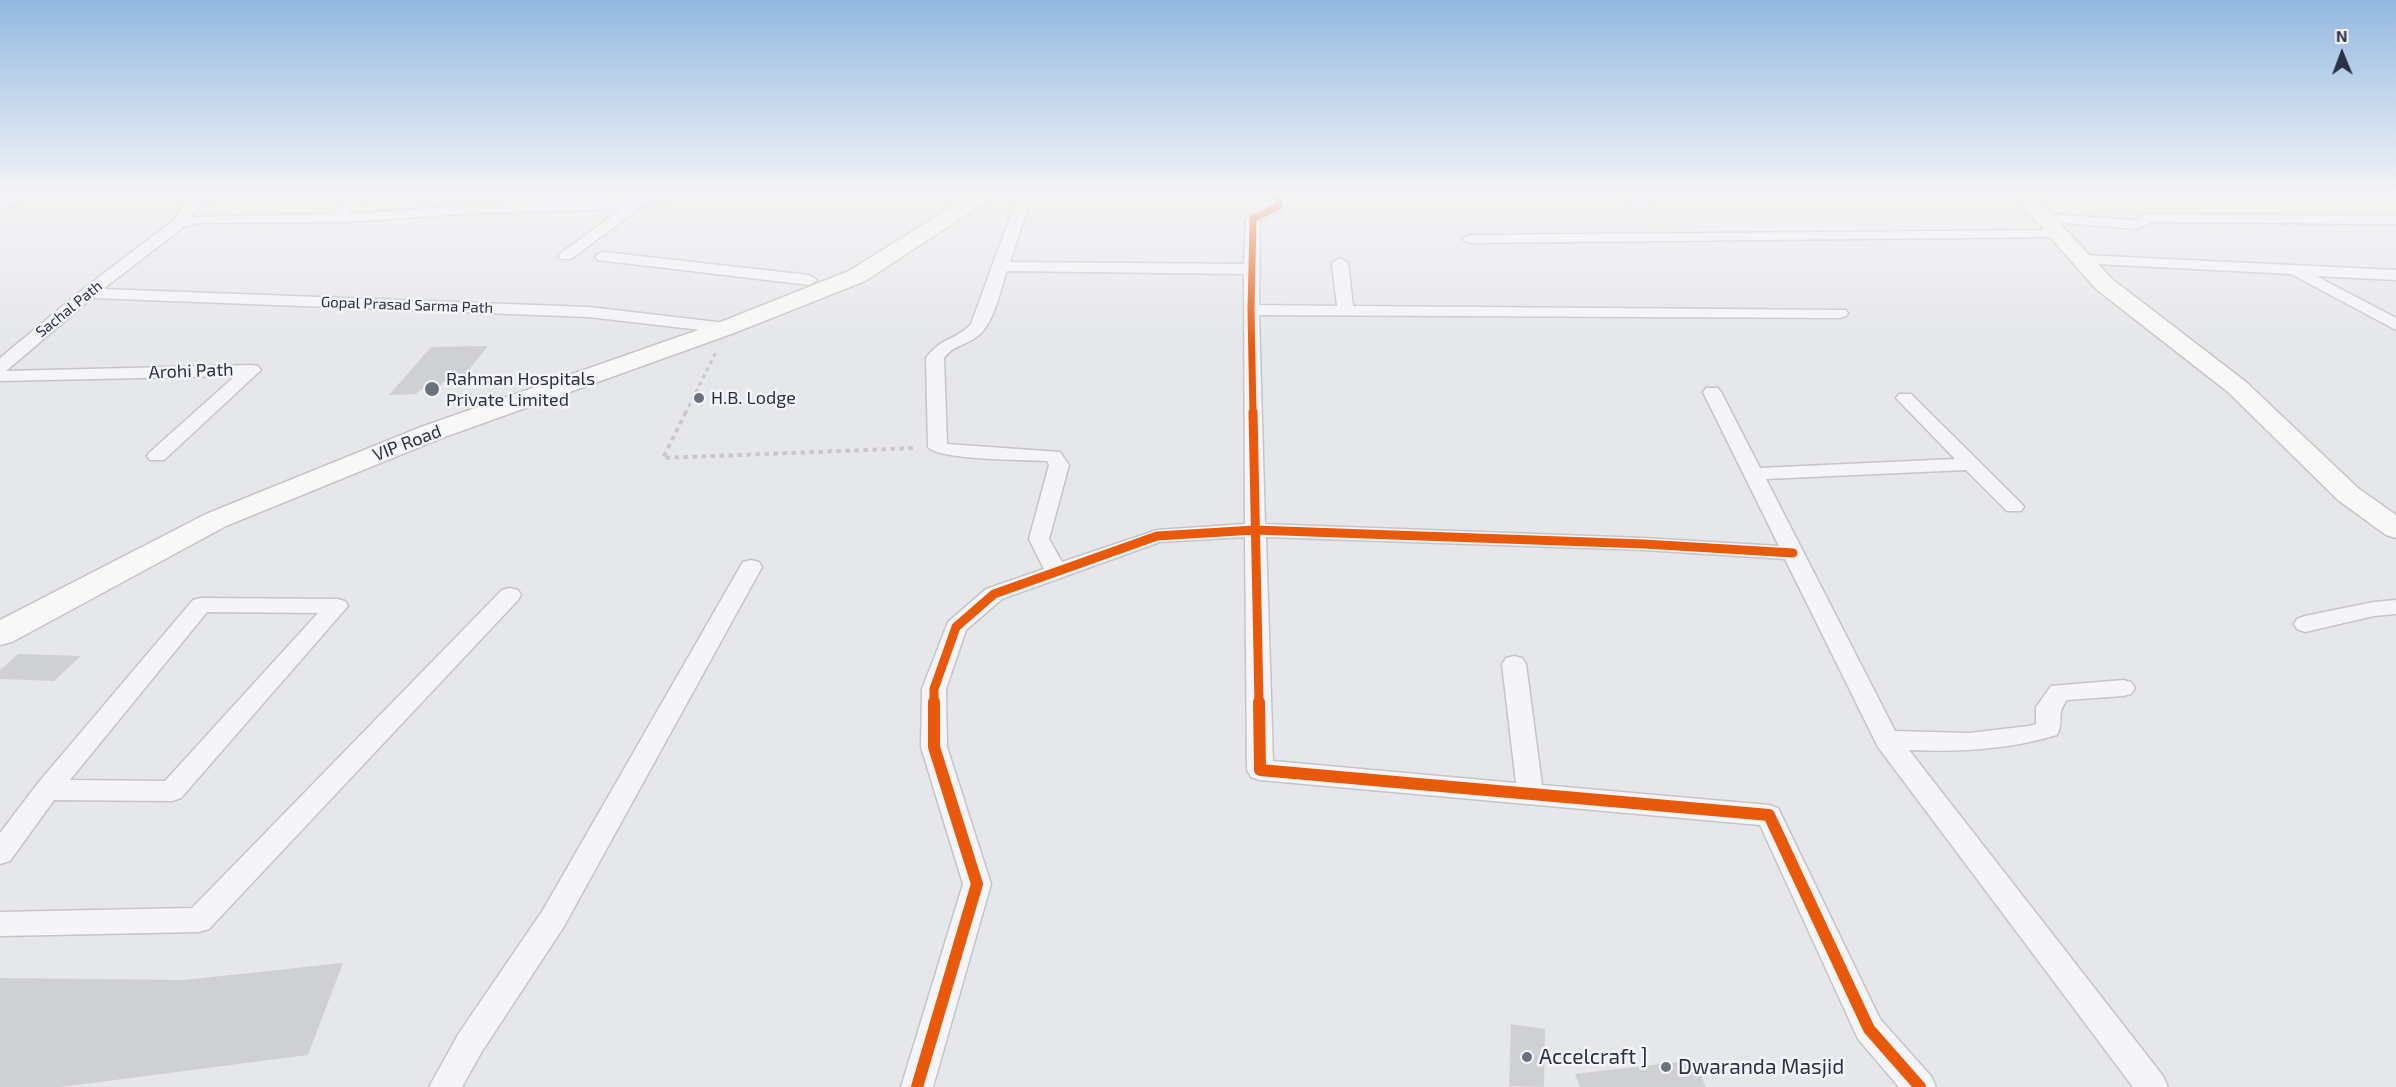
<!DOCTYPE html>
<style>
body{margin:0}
#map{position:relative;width:2396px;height:1087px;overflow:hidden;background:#e6e7ea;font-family:"Exo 2",sans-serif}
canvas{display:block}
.north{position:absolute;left:2312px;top:24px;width:60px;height:60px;-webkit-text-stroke:4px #f4f5f9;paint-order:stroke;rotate:359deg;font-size:16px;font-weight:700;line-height:24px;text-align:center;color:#2a3146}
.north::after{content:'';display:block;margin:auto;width:21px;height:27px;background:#2a3146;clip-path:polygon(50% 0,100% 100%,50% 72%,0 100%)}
</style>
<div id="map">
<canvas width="2396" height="1087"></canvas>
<div class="north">N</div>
</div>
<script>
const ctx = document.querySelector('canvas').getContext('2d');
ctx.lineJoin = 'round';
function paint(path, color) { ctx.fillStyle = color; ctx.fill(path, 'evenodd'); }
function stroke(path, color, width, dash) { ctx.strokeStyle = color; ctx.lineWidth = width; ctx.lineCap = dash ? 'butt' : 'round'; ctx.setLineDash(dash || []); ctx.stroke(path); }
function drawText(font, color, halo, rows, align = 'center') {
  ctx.font = font + ' "Exo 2",sans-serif'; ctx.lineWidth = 5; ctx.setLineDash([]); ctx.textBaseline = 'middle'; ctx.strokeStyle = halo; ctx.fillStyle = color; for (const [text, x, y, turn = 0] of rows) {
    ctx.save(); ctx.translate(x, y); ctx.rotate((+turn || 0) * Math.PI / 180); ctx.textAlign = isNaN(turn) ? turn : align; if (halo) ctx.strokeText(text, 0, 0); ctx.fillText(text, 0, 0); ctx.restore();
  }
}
paint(new Path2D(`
 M488 346 459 382H443L438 389H421L416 394 389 395 431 347Z
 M18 654 81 656 54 681 0 679V670Z
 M343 963 308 1055 61 1087H0V978L184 980Z
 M1511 1024 1545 1029 1544 1087 1509 1086Z
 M1694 1060 1706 1087H1580L1575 1074Z`), '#cfd0d4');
const street = new Path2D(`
 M16 195H33L0 211V202Z
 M201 195H217L194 211 191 217 331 214 352 195H367L348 214 476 205 629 201 653 195H674L672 198 644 205 571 259H561L558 256 561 253 621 209 476 213 347 222 201 223 185 226 103 289 589 307 726 323 734 328 726 333 589 317 92 298 6 371 252 365 258 366 261 370 164 460H150L147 456 150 452 235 376 0 381V358L82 290 174 220 184 205Z
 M1018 195H1032L1010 262 1244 264 1246 219 1272 204 1271 195H1285L1286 206 1284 209 1260 221 1259 305 1337 306 1332 263 1340 258 1348 263 1353 306 1846 310 1848 313 1846 316 1840 318 1259 315 1265 524 1644 538 1779 546 1703 392 1706 388H1718L1721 392 1760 468 1955 459 1896 398 1899 394H1911L2021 503 2024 507 2021 511H2007L1966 470 1766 479 1895 731 1969 733 2029 726 2036 724V707L2051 686 2123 680 2131 682 2135 688 2131 694 2123 696 2067 700C2055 715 2065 721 2057 735 2007 750 1960 752 1909 750L2163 1076 2168 1087H2133L1878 747 1785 559 1644 550 1266 537 1273 761 1516 783 1502 664 1506 658 1514 656 1522 658 1526 664 1542 785 1769 805 1778 808 1880 1019 1931 1076 1936 1087H1899L1858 1039 1760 825 1260 780 1251 777 1247 770 1245 537 1160 542 1002 599 966 630 946 689 947 747 991 884 933 1087H901L963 884 921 747 922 689 948 622 986 589 1044 569 1029 539 1049 465 1047 461C1027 460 937 460 928 447L926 358C941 337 957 340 971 324ZM1007 271 1244 274 1245 524 1157 530 1062 562 1049 539 1069 465 1060 452 947 444 944 358C953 345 968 345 979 335 995 321 1000 290 1007 271Z
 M1624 195H1638L1648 206 1646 209H1636Z
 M2044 214 2135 220 2148 214 2396 216V224L2151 222 2138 229 2039 221 2037 218Z
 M2058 230 2063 231 2065 234 2063 237 1469 243 1462 239 1469 235Z
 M603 252 809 275 817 280 809 285 598 260 595 257 598 254Z
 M2083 255 2396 270V280L2316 276 2396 318V330L2291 274 2078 263 2075 260 2078 257Z
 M751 560 759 562 762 567 563 928 481 1053 462 1087H429L459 1033 543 910 740 567 743 562Z
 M510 588 518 590 521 595 518 600 209 929 199 932 0 936V912L192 908 502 590Z
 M201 598 337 599 345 601 348 606 181 798 172 801 54 800 10 861 0 864V833L38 783 193 600ZM207 612 318 613 165 781 70 780Z
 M2396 600V614L2374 616 2305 632 2297 629 2294 624 2297 619 2305 616 2374 602Z`);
const secondary = new Path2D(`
 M970 195H993L990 199 865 281 734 333 439 439 226 526 12 642 0 645V620L206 514 421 427 718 323 849 271Z
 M2013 195H2033L2112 279 2246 382 2358 488 2396 515V538L2386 535 2338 500 2228 392 2096 289Z`);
stroke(street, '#c4c5c8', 3);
stroke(secondary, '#c4c5c8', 3);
stroke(new Path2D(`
 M685 414 716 352`), '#c7c8cd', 3, [4, 4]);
stroke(new Path2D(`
 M686 412 663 458 917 448`), '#c7c8cd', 4, [4.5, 4.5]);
paint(street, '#f5f5f7');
paint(secondary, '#f8f8f8');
stroke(new Path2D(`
 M1253 414 1251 310 1253 219 1279 206 1278 195`), '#e8590c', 7);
stroke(new Path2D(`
 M1253 412 1259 703
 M934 703V689L956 627 994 594 1157 536 1255 530 1644 544 1793 553`), '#e8590c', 9);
stroke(new Path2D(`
 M1259 702 1260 770 1769 815 1869 1029 1920 1087
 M917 1087 977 884 934 747V702`), '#e8590c', 12);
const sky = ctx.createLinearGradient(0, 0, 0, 347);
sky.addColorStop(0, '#93b9e1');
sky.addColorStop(0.56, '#f4f4f6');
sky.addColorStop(1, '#f4f4f600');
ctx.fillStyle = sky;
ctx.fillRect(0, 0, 2396, 347);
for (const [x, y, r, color] of [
 [432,389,8,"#6c717f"],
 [699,398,6,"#6c717f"],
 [1527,1057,6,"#6c717f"],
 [1666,1067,6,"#6c717f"]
]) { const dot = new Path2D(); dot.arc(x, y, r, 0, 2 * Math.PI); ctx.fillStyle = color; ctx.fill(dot); stroke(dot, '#f4f5f9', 2); }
drawText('15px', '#2a3146', '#f4f5f9', [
 ["Gopal Prasad Sarma Path",407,305,2],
 ["Sachal Path",69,309,-39]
]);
drawText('18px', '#2a3146', '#f4f5f9', [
 ["Arohi Path",191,371,-2],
 ["VIP Road",407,443,-21]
]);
drawText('18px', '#2a3146', '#f4f5f9', [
 ["Rahman Hospitals",446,379],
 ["Private Limited",446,400],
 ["H.B. Lodge",711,398]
], 'left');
drawText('21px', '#2a3146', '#f4f5f9', [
 ["Accelcraft ]",1539,1057],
 ["Dwaranda Masjid",1678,1067]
], 'left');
</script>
